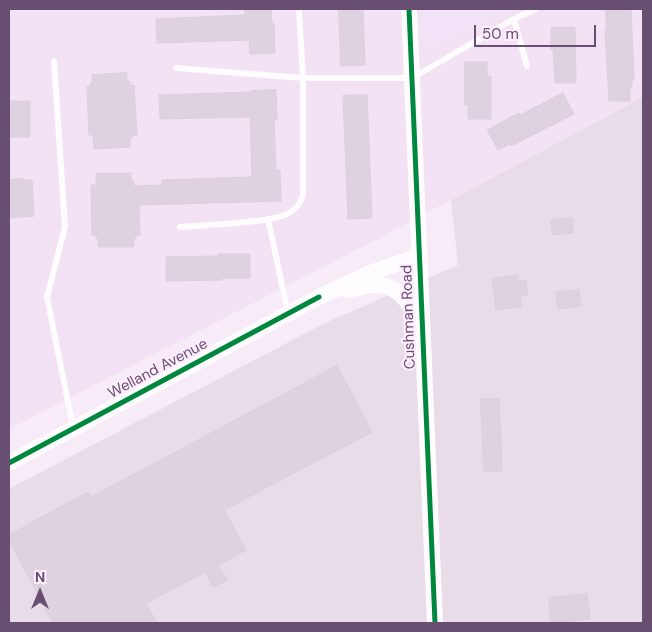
<!DOCTYPE html>
<style>
body{margin:0}
#map{position:relative;width:652px;height:632px;overflow:hidden;background:#f6ebf6;font-family:"DM Sans",sans-serif}
canvas{display:block}
.frame{position:absolute;inset:0;border:10px solid #684e70;pointer-events:none}
.north{position:absolute;left:15px;top:567px;width:50px;height:50px;-webkit-text-stroke:4px #fdedfd;paint-order:stroke;rotate:0deg;font-size:14px;font-weight:700;line-height:20px;text-align:center;color:#684e70}
.north::after{content:'';display:block;margin:auto;width:18px;height:22px;background:#684e70;clip-path:polygon(50% 0,100% 100%,50% 72%,0 100%)}
.scale{position:absolute;left:474px;top:25px;width:122px;height:22px;box-sizing:border-box;border:2px solid #684e70;border-top:0;padding-left:6px;font-size:15px;line-height:18px;white-space:nowrap;color:#684e70;-webkit-text-stroke:4px #fdedfd;paint-order:stroke}
</style>
<div id="map">
<canvas width="652" height="632"></canvas>
<div class="frame"></div>
<div class="north">N</div>
<div class="scale">50 m</div>
</div>
<script>
const ctx = document.querySelector('canvas').getContext('2d');
ctx.lineJoin = 'round';
function paint(path, color) { ctx.fillStyle = color; ctx.fill(path, 'evenodd'); }
function stroke(path, color, width, dash) { ctx.strokeStyle = color; ctx.lineWidth = width; ctx.lineCap = dash ? 'butt' : 'round'; ctx.setLineDash(dash || []); ctx.stroke(path); }
function drawText(font, color, halo, rows, align = 'center') {
  ctx.font = font + ' "DM Sans",sans-serif'; ctx.lineWidth = 4.5; ctx.setLineDash([]); ctx.textBaseline = 'middle'; ctx.strokeStyle = halo; ctx.fillStyle = color; for (const [text, x, y, turn = 0] of rows) {
    ctx.save(); ctx.translate(x, y); ctx.rotate((+turn || 0) * Math.PI / 180); ctx.textAlign = isNaN(turn) ? turn : align; if (halo) ctx.strokeText(text, 0, 0); ctx.fillText(text, 0, 0); ctx.restore();
  }
}
paint(new Path2D(`
 M9 9H643V97L387 234 9 429Z`), '#f3e1f4');
paint(new Path2D(`
 M423 9H507L425 48Z`), '#f3e3f8');
paint(new Path2D(`
 M643 97V623H9V489L325 323 458 265 451 200Z`), '#e7dce7');
const building = new Path2D(`
 M245 9H271L272 24 274 23 275 53 250 54 249 40 157 43 156 19 245 15Z
 M339 9H363L365 65 341 66Z
 M606 9H630L631 11 634 80H632V87H630V101H609L605 30H606Z
 M552 27H575L576 83H555L553 49H551Z
 M465 62H487V76H491V119H468V105H465Z
 M127 73V81H130V86L134 85 137 135H132V138H130V147L94 149 93 135H89L87 87H90V83H92V75Z
 M276 90 277 120H274L276 171 280 170 281 201 139 205 140 235H136V238H134V247H98V238H96V235H92L91 185H96V173H131V181H133L134 186 162 185V180L252 177 250 117 160 119 159 95 252 92 251 91Z
 M563 93 574 114 511 146 510 144 498 150 487 130 519 113 520 115Z
 M367 95 372 218 348 219 343 96Z
 M9 101H30V137H9Z
 M23 179V180H32L34 216 9 218V180Z
 M572 218 573 233 552 235 551 220Z
 M218 254H250V278H222V280L166 281V257L218 256Z
 M517 275 518 282 526 280 528 295 520 296 521 306 496 310 492 279Z
 M579 290 581 306 558 309 556 292Z
 M337 366 372 432 224 510 246 550 218 565 227 580 213 587 205 572 146 603 157 623H53L9 540V535L88 492 91 497Z
 M481 399H499L502 471H484Z
 M587 594 590 619 551 623 549 598Z`);
paint(building, '#ded2e0');
stroke(building, '#dccede', 1);
stroke(new Path2D(`
 M514 19 527 66
 M54 61 65 227 47 297 73 427
 M176 68 303 78H412L514 19 536 9
 M268 219 288 313
 M180 227C202 225 273 223 289 213 297 208 300 204 303 195V78L299 9`), '#fefcfe', 6);
stroke(new Path2D(`
 M409 9 435 623
 M348 290C357 288 367 285 376 285 400 285 414 307 418 327
 M9 463 319 297 370 273 419 256`), '#fefcfe', 16);
stroke(new Path2D(`
 M409 9 435 623
 M9 463 319 297`), '#00873e', 5);
drawText('15px', '#684e70', '#fdedfd', [
 ["Cushman Road",409,317,-92],
 ["Welland Avenue",158,369,-28]
]);
</script>
